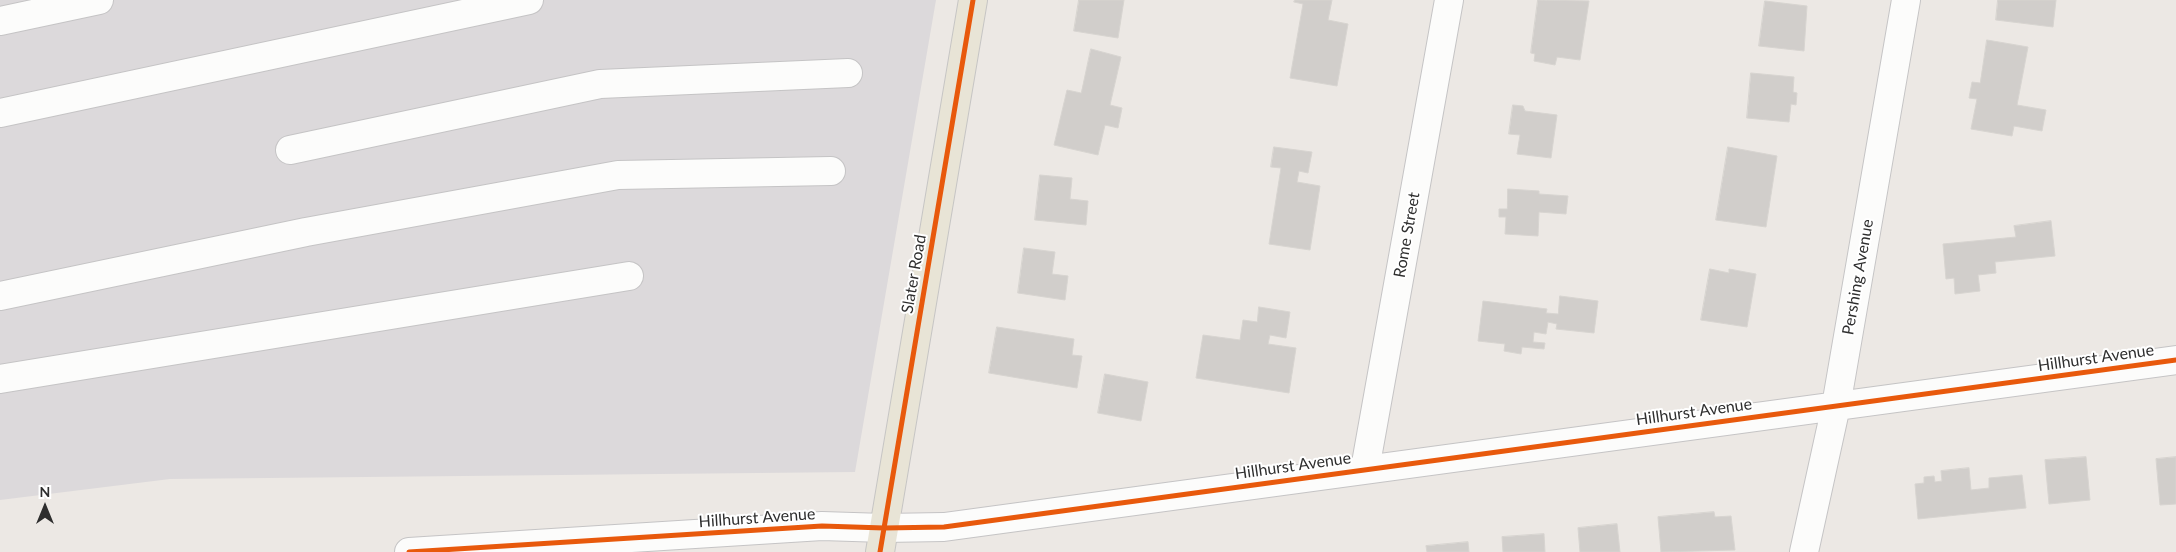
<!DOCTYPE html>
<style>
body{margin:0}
#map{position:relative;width:2176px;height:552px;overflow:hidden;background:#ece8e4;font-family:Lato,sans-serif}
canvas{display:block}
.north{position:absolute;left:20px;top:482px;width:50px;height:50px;-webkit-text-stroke:4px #fff;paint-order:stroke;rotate:0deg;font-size:14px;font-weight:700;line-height:20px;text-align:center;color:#2e2e2e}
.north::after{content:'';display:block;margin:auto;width:18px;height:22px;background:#2e2e2e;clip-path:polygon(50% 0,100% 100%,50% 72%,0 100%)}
</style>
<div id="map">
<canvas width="2176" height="552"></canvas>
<div class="north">N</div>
</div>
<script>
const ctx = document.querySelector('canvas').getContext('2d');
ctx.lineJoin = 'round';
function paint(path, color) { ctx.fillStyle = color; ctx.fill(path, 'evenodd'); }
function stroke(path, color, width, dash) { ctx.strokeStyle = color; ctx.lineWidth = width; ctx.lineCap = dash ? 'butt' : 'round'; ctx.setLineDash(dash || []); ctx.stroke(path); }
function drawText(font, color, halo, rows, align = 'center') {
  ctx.font = font + ' Lato,sans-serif'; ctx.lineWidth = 4; ctx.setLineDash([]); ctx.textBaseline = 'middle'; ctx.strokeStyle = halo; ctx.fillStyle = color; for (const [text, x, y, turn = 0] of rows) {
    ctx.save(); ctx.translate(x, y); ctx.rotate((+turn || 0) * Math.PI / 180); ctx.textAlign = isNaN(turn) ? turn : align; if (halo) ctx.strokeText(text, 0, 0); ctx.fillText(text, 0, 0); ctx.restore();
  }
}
paint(new Path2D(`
 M0 0H936L855 472 170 479 0 500Z`), '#dcd9db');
const building = new Path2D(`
 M1079 0H1124L1118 38 1074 31Z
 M1295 0H1332L1328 20 1348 24 1337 86 1290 78 1303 4 1294 2Z
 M1538 0 1589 1 1580 60 1557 57 1555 65 1534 61 1535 54 1531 53Z
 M1998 0H2056L2053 27 1996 20Z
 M1765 1 1807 6 1804 51 1759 46Z
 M1987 40 2028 47 2017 105 2046 110 2042 131 2014 126 2012 136 1971 129 1977 99 1969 98 1972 82 1980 83Z
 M1091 49 1121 57 1110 105 1122 108 1118 128 1105 125 1098 155 1054 145 1067 90 1081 93Z
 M1751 73 1794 77 1793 92 1797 93 1796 105 1791 104 1789 122 1747 118Z
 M1513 105 1523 106 1525 111 1557 115 1551 158 1517 154 1520 135 1509 134Z
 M1274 147 1312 152 1308 173 1299 171 1297 182 1320 186 1310 250 1269 244 1281 168 1271 167Z
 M1728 147 1777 156 1766 227 1716 220Z
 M1040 175 1072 178 1070 199 1088 201 1086 225 1035 220Z
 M1508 189 1539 191V194L1568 196 1566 214 1539 212 1538 236 1505 234 1506 217H1499V209H1507Z
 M2051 221 2055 256 1995 262 1996 273 1978 275 1980 291 1955 294 1954 278 1946 279 1943 244 2016 237 2014 226Z
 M1024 248 1055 252 1052 274 1068 276 1065 300 1018 293Z
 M1710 269 1729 273V269L1756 274 1747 327 1701 320Z
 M1560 296 1598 301 1594 333 1556 329 1557 324 1548 322 1546 334 1534 332 1533 342 1545 343 1544 349 1522 347 1521 354 1504 351 1505 344 1478 341 1483 301 1547 309 1546 313 1558 314Z
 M1259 307 1290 312 1286 338 1270 335 1268 344 1296 348 1289 393 1196 378 1203 335 1240 340 1243 320 1257 322Z
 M997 327 1074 339 1072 355 1082 356 1077 388 989 373Z
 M1105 374 1148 382 1141 421 1098 413Z
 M2086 457 2090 500 2049 504 2045 460Z
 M2176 457V504L2160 505 2156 459Z
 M1969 468 1971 490 1989 488V478L2022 475 2026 508 1918 519 1915 484 1924 483V477L1934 476 1935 482 1942 481 1941 471Z
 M1714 512 1715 517 1731 516 1735 550 1661 552 1658 517Z
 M1617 524 1620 552H1580L1578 528Z
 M1544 534 1545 552H1503L1502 537Z
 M1468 542 1469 552H1427L1426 546Z`);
paint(building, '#d1cecb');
stroke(building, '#d7d4d0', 1);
const minor = new Path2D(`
 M0 21 99 0
 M0 113 529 0
 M290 150 600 84 848 73
 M0 296 306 232 618 175 831 171
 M0 379 629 276
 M1365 469 1449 0
 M409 552 822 526 884 528 944 527 2176 360
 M1804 552 1836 406 1906 0`);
const major = new Path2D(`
 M880 552 973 0`);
stroke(minor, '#c5c4c5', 30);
stroke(major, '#c6c5c4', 30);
stroke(minor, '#fcfcfb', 28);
stroke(major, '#e8e4d6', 28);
stroke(new Path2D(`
 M409 552 822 526 884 528 944 527 2176 360
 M880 552 973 0`), '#e8590c', 5);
drawText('16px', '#2e2e2e', '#fff', [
 ["Rome Street",1407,235,-80],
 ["Slater Road",914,274,-80],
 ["Pershing Avenue",1858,277,-80],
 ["Hillhurst Avenue",2096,358,-8],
 ["Hillhurst Avenue",1694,412,-8],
 ["Hillhurst Avenue",1293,466,-8],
 ["Hillhurst Avenue",757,518,-4]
]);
</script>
